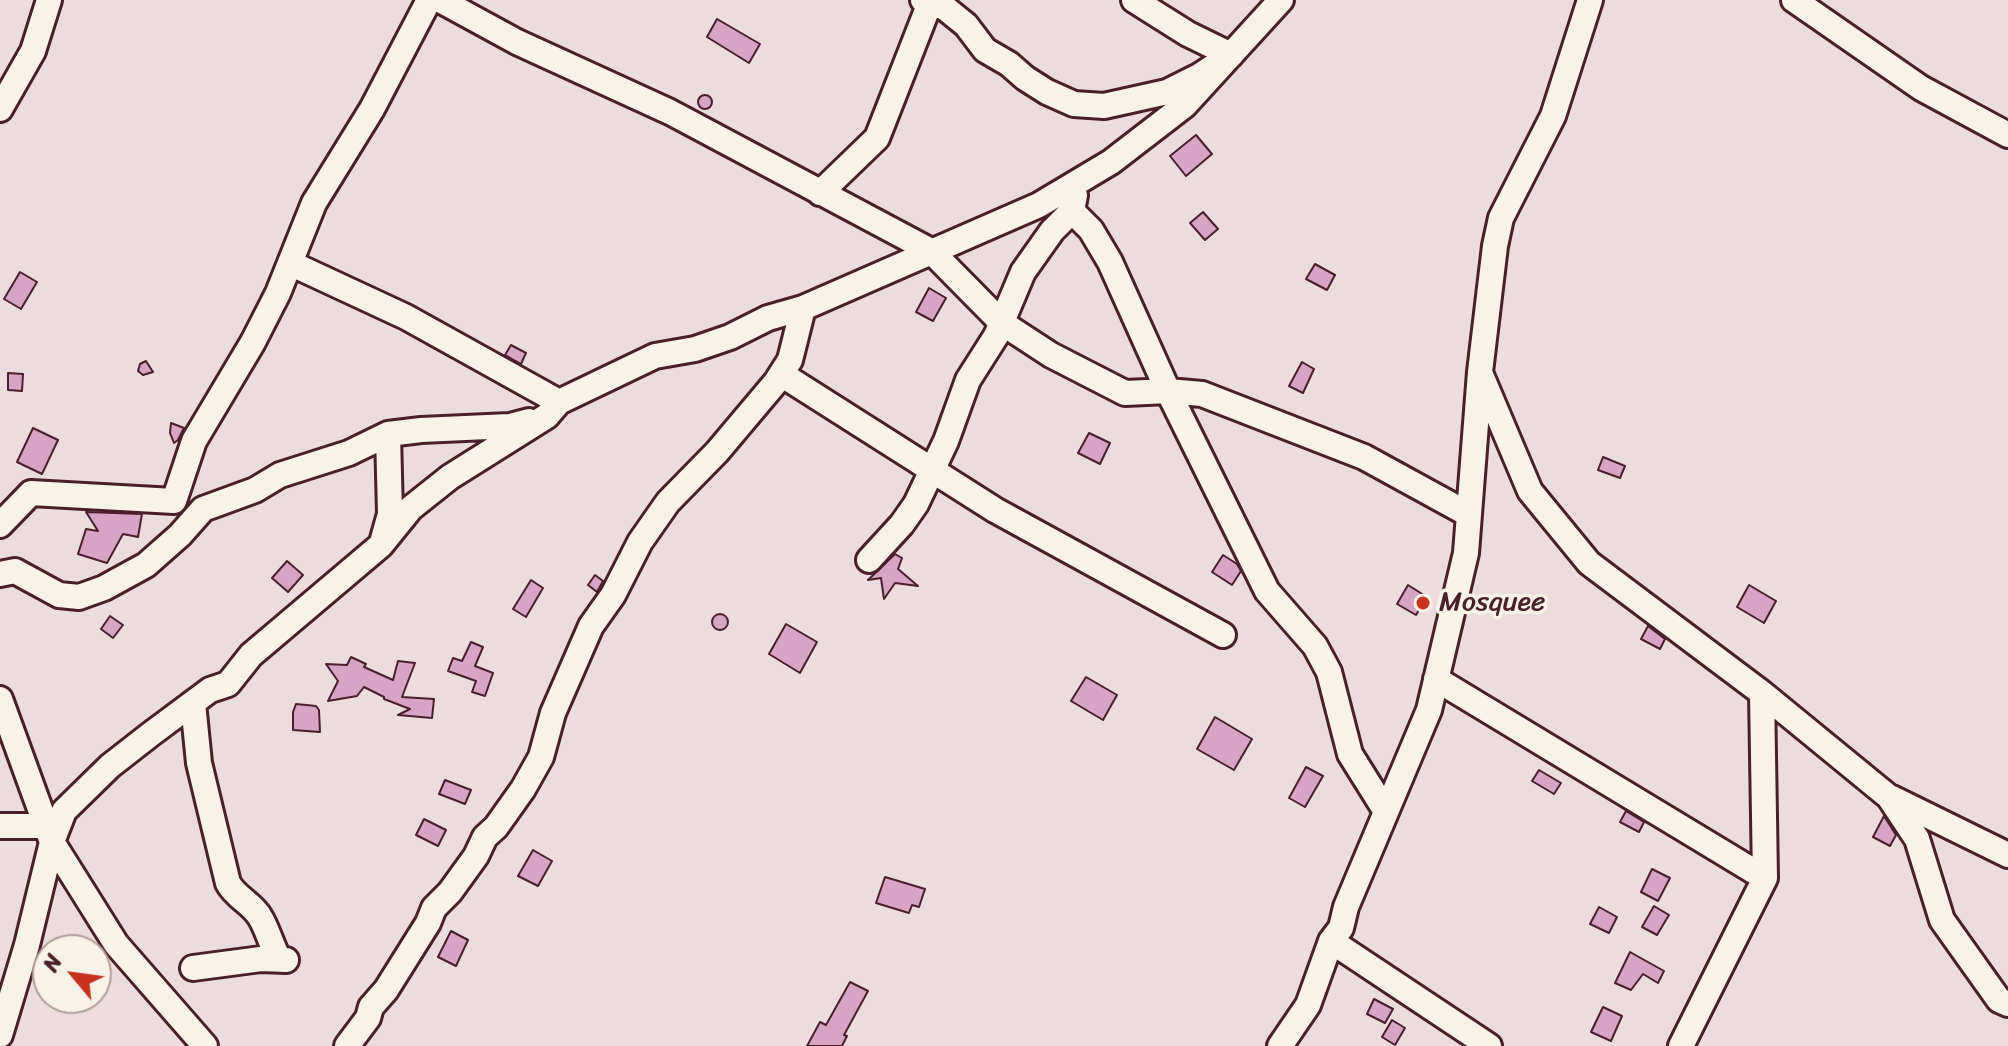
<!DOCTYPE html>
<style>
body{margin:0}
#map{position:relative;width:2008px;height:1046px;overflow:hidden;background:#eddcdd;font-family:Sriracha,sans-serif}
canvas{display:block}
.north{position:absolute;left:32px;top:934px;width:80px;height:80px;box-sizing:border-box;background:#f7f3e8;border:2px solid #b29e9c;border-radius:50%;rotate:299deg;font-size:22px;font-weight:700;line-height:32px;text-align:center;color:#4a1f2b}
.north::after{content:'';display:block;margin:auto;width:28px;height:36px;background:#c8321e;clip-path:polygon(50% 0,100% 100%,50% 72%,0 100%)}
</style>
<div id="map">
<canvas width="2008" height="1046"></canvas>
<div class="north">N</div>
</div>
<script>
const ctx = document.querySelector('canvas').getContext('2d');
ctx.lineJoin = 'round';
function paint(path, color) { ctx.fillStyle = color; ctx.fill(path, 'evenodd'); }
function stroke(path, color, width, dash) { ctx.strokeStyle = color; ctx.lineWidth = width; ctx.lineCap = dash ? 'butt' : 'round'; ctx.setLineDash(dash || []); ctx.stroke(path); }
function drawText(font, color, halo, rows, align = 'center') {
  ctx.font = font + ' Sriracha,sans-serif'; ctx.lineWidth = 7; ctx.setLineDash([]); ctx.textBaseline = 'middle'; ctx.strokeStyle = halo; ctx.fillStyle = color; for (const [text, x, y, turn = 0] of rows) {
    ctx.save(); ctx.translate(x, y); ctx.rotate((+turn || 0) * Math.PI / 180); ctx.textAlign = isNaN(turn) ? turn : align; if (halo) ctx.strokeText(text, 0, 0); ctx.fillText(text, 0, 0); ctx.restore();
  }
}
const building = new Path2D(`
 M717 19 760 44 749 63 707 37Z
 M698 102a7 7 0 1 1 14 0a7 7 0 1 1-14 0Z
 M1196 135 1212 154 1186 176 1170 156Z
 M1203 212 1218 229 1205 240 1190 223Z
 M1315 264 1335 275 1327 290 1306 279Z
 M20 272 37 282 21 309 4 299Z
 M929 288 946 298 933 321 916 312Z
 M511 345 526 353 521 364 505 355Z
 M146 361 153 372 143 375 138 371 140 364Z
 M1302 362 1314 369 1303 393 1289 386Z
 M8 373 23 374 22 391 8 390Z
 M171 423 184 428 178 440 174 443 170 433Z
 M33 428 58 440 42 474 17 462Z
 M1089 433 1110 443 1100 464 1078 453Z
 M1603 457 1625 466 1620 478 1598 470Z
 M86 512 142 514 138 537 123 534 107 563 78 554 86 529 98 531Z
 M895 554 902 558 898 569 918 586 895 583 884 599 881 578 868 580Z
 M1223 555 1237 564 1241 571 1232 585 1212 572Z
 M287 561 303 575 288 592 272 578Z
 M595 575 603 581 597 592 588 585Z
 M531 580 543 588 526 617 513 609Z
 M1408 585 1427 597 1416 615 1397 604Z
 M1749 585 1776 601 1764 623 1737 607Z
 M712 622a8 8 0 1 1 16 0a8 8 0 1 1-16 0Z
 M110 616 123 625 113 638 101 629Z
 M786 624 817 642 800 673 769 654Z
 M1648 626 1665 639 1660 649 1641 639Z
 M471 642 483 647 475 666 493 673 485 696 472 692 476 681 448 671 453 658 462 661Z
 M351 657 366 664 364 667 393 680 398 661 415 663 402 697 434 699 432 718 398 715 410 709 384 699V697L364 687 357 696 328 701 338 681 326 664 347 665Z
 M1086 677 1117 695 1103 720 1071 701Z
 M296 704 316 706 319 710 320 732 293 730V712Z
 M1215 717 1252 739 1234 770 1197 749Z
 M1306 767 1323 776 1305 807 1289 798Z
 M1539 770 1561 783 1554 794 1532 781Z
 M445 780 471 790 465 804 439 794Z
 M1626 811 1644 822 1639 832 1620 822Z
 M1884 816 1896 835 1890 846 1873 837Z
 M424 819 446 830 438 846 416 835Z
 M533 850 552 861 538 886 518 876Z
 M1652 869 1670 878 1658 901 1641 892Z
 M885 877 925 889 919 907 912 905 909 913 876 903Z
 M1654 906 1669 915 1657 935 1642 927Z
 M1599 907 1617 917 1609 933 1590 924Z
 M451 931 468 940 456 966 438 957Z
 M1630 952 1664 971 1658 983 1643 974 1631 990 1615 983Z
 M850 982 868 991 844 1035 847 1036 842 1046H807L820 1022 826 1025Z
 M1374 999 1393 1009 1385 1023 1367 1014Z
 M1603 1007 1622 1016 1611 1041 1591 1032Z
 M1392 1020 1405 1028 1395 1045 1382 1037Z`);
paint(building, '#d6a5c3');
stroke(building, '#4a1f2b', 2);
const minor = new Path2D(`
 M440 0 517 42 670 112 931 251 1002 323 1051 355 1125 393 1168 391 1202 394 1364 457 1468 514
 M923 0 945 8 966 25 985 50 1009 64 1025 78 1047 92 1074 104 1104 106 1167 92 1199 76 1231 55 1188 34 1134 0
 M1794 0 1921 88 2008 135
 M0 109 33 51 49 0
 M820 193 877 138 931 0
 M1072 211 1091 230 1110 262 1168 391 1267 591 1315 646 1329 672 1350 754 1385 810
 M292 264 406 317 559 402
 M781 374 995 510 1223 635
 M1481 375 1530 491 1589 563 1762 693 1889 797 1917 839 1942 920 1999 1000 2008 1004
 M0 525 31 493 174 501 194 441 253 342 278 293 314 203 372 109 429 0
 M383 539 390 514 388 434
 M869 560 902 524 916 504 946 441 968 380 996 336 1023 272 1052 231 1072 211 1075 195
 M0 574 15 571 59 595 79 597 104 588 146 565 180 535 203 509 255 490 280 475 349 453 388 434 421 430 510 426 529 421
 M1436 679 1765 878
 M0 699 52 842 116 944 205 1046
 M193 703 199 763 228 883C236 898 252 903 260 917 268 930 271 945 279 959
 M1892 798 2008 855
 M0 826H46
 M1331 941 1489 1046
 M193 968 261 959 286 960
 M0 1035 27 945 52 842 64 811 110 766 151 734 210 690 228 684 251 655 381 545 411 508 450 477 547 416 559 402 655 356 695 349 730 337 768 318 803 308 1039 205 1111 162 1185 105 1281 0
 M347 1046 368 1018 371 1007 386 990 428 923 434 908 450 892 476 856 485 837 496 827 523 789 541 757 553 713 591 626 613 595 640 542 668 502 717 452 776 382 790 360 803 308
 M1280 1046 1308 1005 1331 941 1341 928 1346 907 1429 710 1466 553 1480 372 1495 246 1501 218 1553 116 1590 0
 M1681 1046 1765 878 1762 693`);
stroke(minor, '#4a1f2b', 30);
stroke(minor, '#f7f3e8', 24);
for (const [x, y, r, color] of [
 [1423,603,8,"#c8321e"]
]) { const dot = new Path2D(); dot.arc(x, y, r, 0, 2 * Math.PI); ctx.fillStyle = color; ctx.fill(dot); stroke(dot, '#f7f3e8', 3); }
drawText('28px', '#4a1f2b', '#f7f3e8', [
 ["Mosquee",1439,603]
], 'left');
</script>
